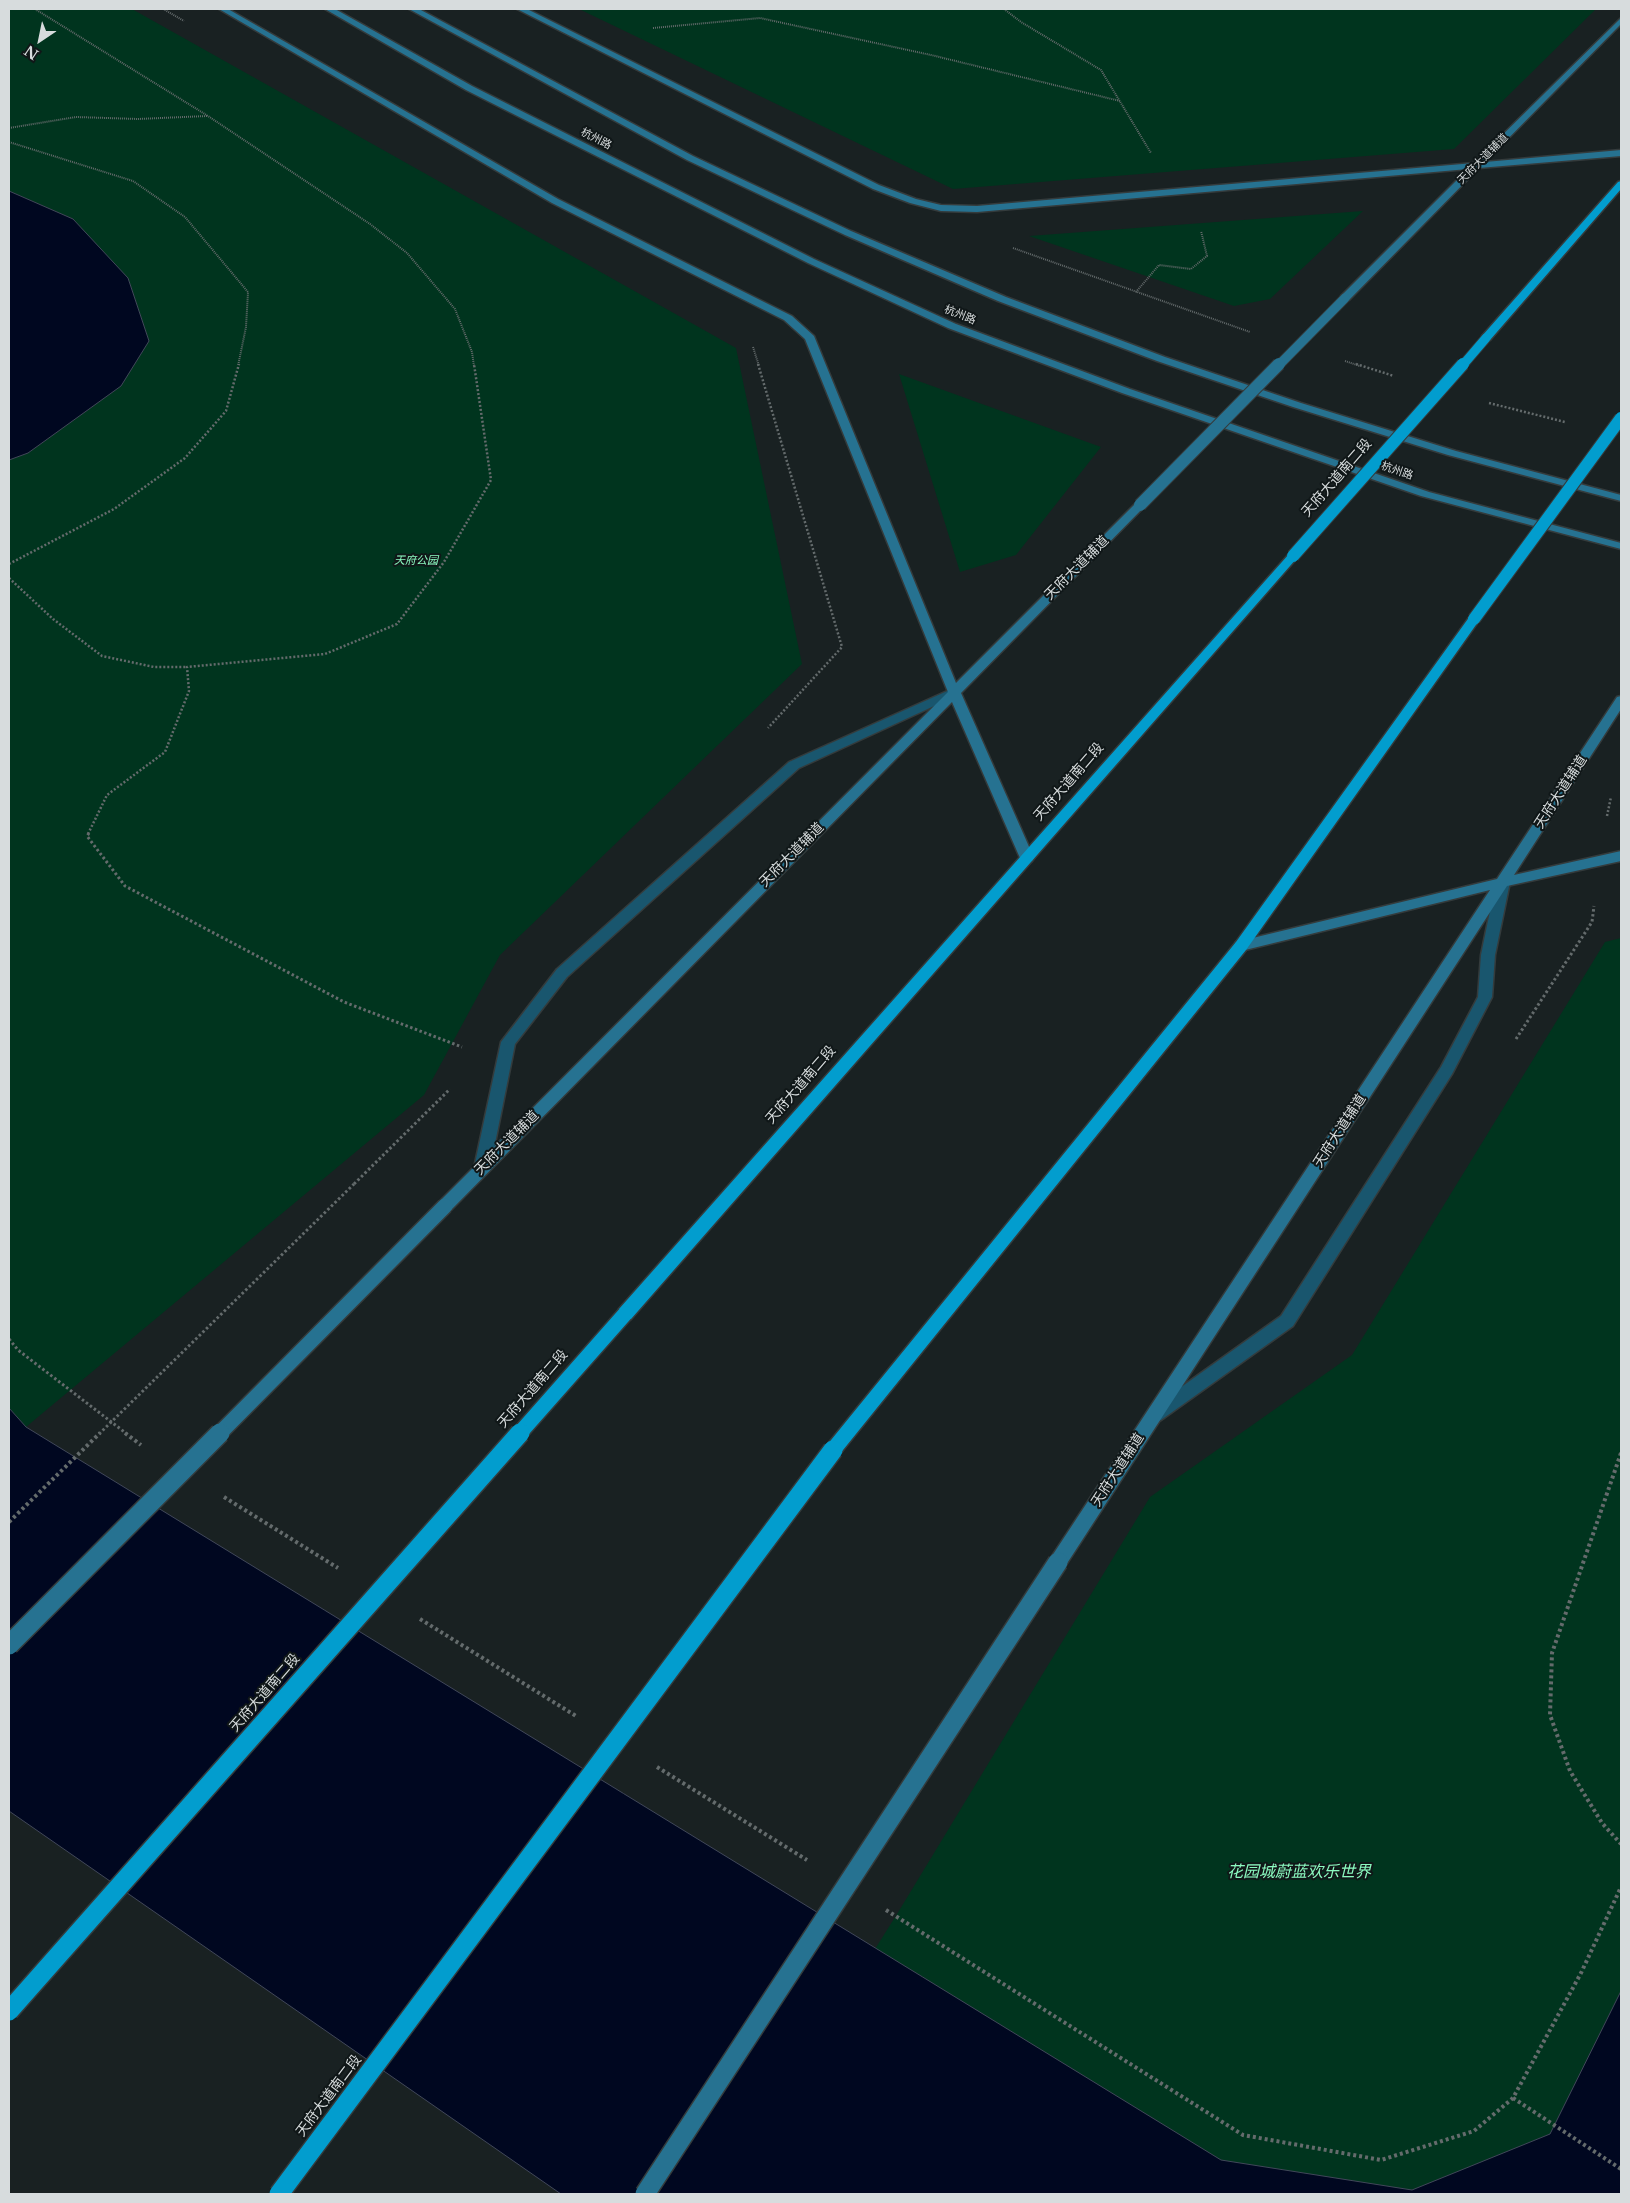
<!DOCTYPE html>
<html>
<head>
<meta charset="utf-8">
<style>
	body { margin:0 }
	#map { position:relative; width:1630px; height:2203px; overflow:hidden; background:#192122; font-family:"Libre Baskerville",serif }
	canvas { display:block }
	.frame { position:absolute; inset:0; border:10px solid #d7dcdd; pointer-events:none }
	.north { position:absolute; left:15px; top:15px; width:50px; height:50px; -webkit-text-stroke:4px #101718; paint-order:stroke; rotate:214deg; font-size:14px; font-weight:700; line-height:20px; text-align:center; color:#d7dcdd }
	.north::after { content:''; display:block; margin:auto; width:18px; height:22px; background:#d7dcdd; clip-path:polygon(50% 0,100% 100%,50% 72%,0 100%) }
</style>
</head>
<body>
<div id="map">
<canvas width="1630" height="2203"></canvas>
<div class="frame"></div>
<div class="north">N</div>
</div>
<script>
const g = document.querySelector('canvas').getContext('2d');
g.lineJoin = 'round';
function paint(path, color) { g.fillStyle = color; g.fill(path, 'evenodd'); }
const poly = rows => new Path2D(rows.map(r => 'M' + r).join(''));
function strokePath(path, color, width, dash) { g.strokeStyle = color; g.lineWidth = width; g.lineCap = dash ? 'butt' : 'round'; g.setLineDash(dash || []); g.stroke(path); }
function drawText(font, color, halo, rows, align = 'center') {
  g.font = font + ' "Libre Baskerville","Noto Sans SC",serif'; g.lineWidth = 4; g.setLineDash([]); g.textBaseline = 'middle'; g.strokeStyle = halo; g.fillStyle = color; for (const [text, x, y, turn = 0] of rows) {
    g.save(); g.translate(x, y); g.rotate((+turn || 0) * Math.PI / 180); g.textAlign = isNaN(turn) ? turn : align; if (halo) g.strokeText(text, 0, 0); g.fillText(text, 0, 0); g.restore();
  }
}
const green = poly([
	[9,9,132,9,736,348,802,664,500,955,424,1095,26,1427,9,1408,9,460,28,453,121,386,73,219,9,191],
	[579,9,1596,9,1454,149,953,189],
	[1363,211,1270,299,1234,306,1029,236],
	[899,374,1101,447,1016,555,960,572],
	[1621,938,1621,2194,721,2194,897,1914,1150,1497,1352,1355,1605,942]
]);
const water = poly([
	[9,191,73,219,128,278,149,341,121,386,28,453,9,460,9,191],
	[9,1408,26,1427,1221,2160,1412,2190,1550,2134,1621,1991,1621,2194,561,2194,9,1811,9,1408]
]);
const pathFar3 = poly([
	[35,9,208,116,370,224,407,253,455,309,472,352,474,366],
	[163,9,184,21],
	[1004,9,1021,22,1101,70,1151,153],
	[653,28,760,18,931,55,1120,101],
	[9,128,76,117,138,119,207,116],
	[9,142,133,181,185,217,248,292,246,327,238,366],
	[1013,248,1250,332],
	[1136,292,1159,265,1191,269,1207,256,1201,231],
	[753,347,759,366],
	[1345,361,1360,366]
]);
const pathFar2 = poly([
	[758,364,842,647,768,728],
	[1356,364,1394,376],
	[1489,403,1565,422],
	[9,564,114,509,185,458,226,411,239,364],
	[9,578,53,619,102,656,154,667,187,667],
	[1607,816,1611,797],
	[88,834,107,795,165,752,189,691,187,667,325,654,397,624,444,562,491,480,474,364]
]);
const pathFar1 = poly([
	[89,833,87,836,125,886,344,1002,462,1047],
	[1516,1039,1592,922,1594,906],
	[354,1184,450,1089],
	[9,1339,18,1350,127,1434]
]);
const path = poly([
	[125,1433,141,1445],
	[1621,1453,1552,1653,1550,1715,1570,1771,1602,1823,1621,1844],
	[224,1497,338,1568],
	[420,1619,576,1716],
	[657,1767,807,1860],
	[886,1910,1243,2135,1381,2160,1474,2131,1513,2098,1581,1973,1621,1887],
	[1513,2098,1621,2169]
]);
const lane = poly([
	[954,688,960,692,958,695,799,768,567,977,515,1044,490,1168,487,1172,482,1174,477,1172,474,1168,501,1042,557,969,789,762,954,688],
	[1503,877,1508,879,1510,882,1495,955,1492,997,1452,1074,1293,1326,1161,1420,1155,1422,1149,1420,1147,1415,1149,1410,1281,1316,1441,1067,1478,997,1481,955,1496,882,1498,879,1503,877]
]);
const secondary = poly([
	[219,9,228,9,558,199,792,316,814,336,956,683,1136,503,1140,502,1146,505,961,693,1034,858,1032,861,1027,863,1022,861,1020,858,952,702,451,1210,445,1212,439,1210,437,1206,439,1202,948,692,805,339,784,320,552,203,219,9],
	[325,9,335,9,472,86,814,259,956,324,1130,389,1429,492,1621,543,1621,549,1421,496,1122,393,948,328,808,263,466,90,325,9],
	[409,9,419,9,693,156,851,231,1006,297,1165,357,1301,403,1456,451,1621,495,1621,501,1448,455,1293,407,1157,361,998,301,845,235,687,160,409,9],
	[517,9,527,9,879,185,916,199,941,205,977,206,1474,163,1621,18,1621,24,1485,162,1621,150,1621,156,1479,168,1349,300,1345,301,1341,300,1341,296,1468,169,977,212,941,211,910,203,873,189,517,9],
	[1621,696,1621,709,1514,875,1621,851,1621,861,1507,886,1064,1568,1058,1570,1052,1568,1049,1562,1052,1556,1490,890,1241,951,1236,950,1234,946,1236,942,1497,879,1617,697,1621,696]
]);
const highway = poly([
	[1621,181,1621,189,1490,340,1482,340,1482,336,1618,182,1621,181],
	[1293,553,1299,556,1297,558,631,1319,625,1321,619,1319,617,1314,619,1309,1289,554,1293,553],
	[1474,615,1478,616,1480,619,1478,622,1246,950,839,1455,833,1458,827,1455,824,1450,827,1445,1236,942,1470,616,1474,615]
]);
const pathBridgeFar1 = poly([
	[99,1434,354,1184]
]);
const pathBridge = poly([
	[9,1522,100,1433]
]);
const secondaryBridgeFar3 = poly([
	[1278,366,1345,298]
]);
const secondaryBridgeFar2 = poly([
	[1140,505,1279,364]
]);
const secondaryBridgeFar1 = poly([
	[219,1434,445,1206]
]);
const secondaryBridge = poly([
	[9,1645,220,1433],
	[645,2194,1058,1562]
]);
const highwayBridgeFar3 = poly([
	[1462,366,1486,338]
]);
const highwayBridgeFar2 = poly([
	[1293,556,1463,364],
	[1474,619,1621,418]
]);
const highwayBridgeFar1 = poly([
	[519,1434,625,1314]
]);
const highwayBridge = poly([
	[9,2011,520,1433],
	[279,2194,833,1450]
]);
const farStreetnames = [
	["杭州路",596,139,27],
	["天府大道辅道",1483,159,-45],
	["杭州路",960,315,22],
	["杭州路",1397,471,19]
];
const farParknames = [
	["天府公园",416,561]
];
const streetNames = [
	["天府大道南二段",1337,478,-49],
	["天府大道辅道",1077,568,-45],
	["天府大道南二段",1069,782,-49],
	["天府大道辅道",1561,792,-57],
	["天府大道辅道",792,855,-45],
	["天府大道南二段",801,1085,-49],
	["天府大道辅道",1340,1131,-57],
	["天府大道辅道",507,1143,-45],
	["天府大道南二段",533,1389,-49],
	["天府大道辅道",1118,1470,-57],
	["天府大道南二段",265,1693,-49],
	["天府大道南二段",329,2096,-53]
];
const nearParknames = [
	["花园城蔚蓝欢乐世界",1299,1872]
];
paint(green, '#00341e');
paint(water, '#000720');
strokePath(water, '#404759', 1);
strokePath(lane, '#343b3c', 3);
strokePath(secondary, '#343b3c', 3);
strokePath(highway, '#343b3c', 3);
strokePath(pathFar3, '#646b6c', 2, [1, 1]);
strokePath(pathFar2, '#646b6c', 2.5, [2, 2]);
strokePath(pathFar1, '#646b6c', 3, [2.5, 2.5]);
strokePath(path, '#646b6c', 4, [3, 3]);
paint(lane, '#19566e');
paint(secondary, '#267291');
paint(highway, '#029dce');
strokePath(secondaryBridgeFar3, '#343b3c', 11, []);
strokePath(secondaryBridgeFar2, '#343b3c', 14, []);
strokePath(secondaryBridgeFar1, '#343b3c', 18, []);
strokePath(secondaryBridge, '#343b3c', 22, []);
strokePath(highwayBridgeFar3, '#343b3c', 11, []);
strokePath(highwayBridgeFar2, '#343b3c', 14, []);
strokePath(highwayBridgeFar1, '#343b3c', 18, []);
strokePath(highwayBridge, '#343b3c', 22, []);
strokePath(pathBridgeFar1, '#646b6c', 3, [2.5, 2.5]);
strokePath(pathBridge, '#646b6c', 4, [3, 3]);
strokePath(secondaryBridgeFar3, '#267291', 9);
strokePath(secondaryBridgeFar2, '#267291', 12);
strokePath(secondaryBridgeFar1, '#267291', 15);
strokePath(secondaryBridge, '#267291', 19);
strokePath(highwayBridgeFar3, '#029dce', 9);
strokePath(highwayBridgeFar2, '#029dce', 12);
strokePath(highwayBridgeFar1, '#029dce', 15);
strokePath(highwayBridge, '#029dce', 19);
drawText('11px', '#d7dcdd', '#101718', farStreetnames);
drawText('italic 11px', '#8bfac0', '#101718', farParknames);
drawText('14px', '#d7dcdd', '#101718', streetNames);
drawText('italic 16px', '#8bfac0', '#101718', nearParknames);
</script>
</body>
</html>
